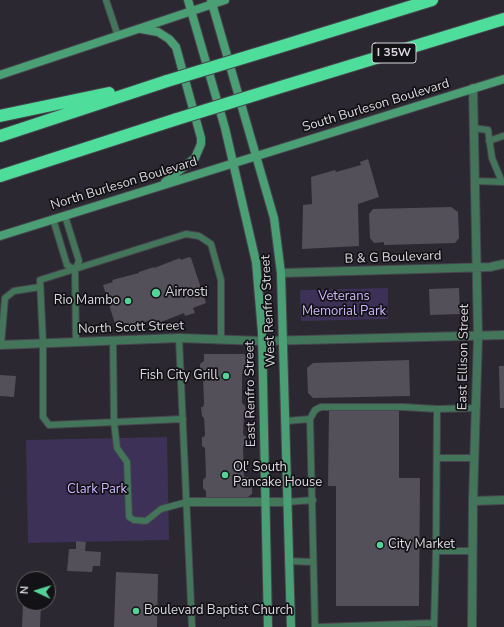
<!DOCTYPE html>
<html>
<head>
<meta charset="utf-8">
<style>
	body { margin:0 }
	#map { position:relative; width:504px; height:627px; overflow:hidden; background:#2b2831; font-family:"Nunito Sans",sans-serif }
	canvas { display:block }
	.north { position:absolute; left:16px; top:571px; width:40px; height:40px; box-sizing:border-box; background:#131216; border:1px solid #636166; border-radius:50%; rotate:274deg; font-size:11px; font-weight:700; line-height:16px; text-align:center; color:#dad8de }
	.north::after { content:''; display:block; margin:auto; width:14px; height:18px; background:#53d396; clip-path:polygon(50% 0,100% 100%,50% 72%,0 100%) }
</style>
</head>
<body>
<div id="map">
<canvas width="504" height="627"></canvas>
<div class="north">N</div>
</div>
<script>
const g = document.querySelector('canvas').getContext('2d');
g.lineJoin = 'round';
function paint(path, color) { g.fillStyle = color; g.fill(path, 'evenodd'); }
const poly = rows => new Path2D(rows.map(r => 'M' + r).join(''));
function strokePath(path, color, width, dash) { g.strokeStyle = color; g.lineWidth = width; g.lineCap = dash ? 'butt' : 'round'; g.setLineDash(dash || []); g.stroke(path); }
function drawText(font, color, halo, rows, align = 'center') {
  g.font = font + ' "Nunito Sans",sans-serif'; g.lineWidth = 3.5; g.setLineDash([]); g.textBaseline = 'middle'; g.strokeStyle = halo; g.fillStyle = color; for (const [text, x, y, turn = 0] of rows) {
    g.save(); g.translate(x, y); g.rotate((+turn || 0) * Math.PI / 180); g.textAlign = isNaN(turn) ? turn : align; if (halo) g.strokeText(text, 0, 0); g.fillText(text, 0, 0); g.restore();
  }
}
const green = poly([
	[388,288,388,319,301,321,300,290],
	[167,437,169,540,28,543,26,440]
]);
const building = poly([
	[368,159,379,197,358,204,359,246,302,249,303,205,312,204,311,177,335,170,336,172,361,165,360,162],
	[451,207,458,212,459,238,455,243,384,245,384,242,374,243,370,238,369,214,373,209],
	[189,257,191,258,206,303,193,308,195,313,185,316,184,313,156,324,154,319,128,328,126,323,116,327,103,285,113,282,112,280,139,273,139,272,154,267,154,268,180,258,181,260],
	[459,288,460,314,430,315,429,289],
	[204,354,244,354,248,356,249,373,242,374,242,403,245,406,246,415,244,415,243,433,244,436,246,436,246,445,244,444,243,447,244,476,245,477,252,477,252,494,248,497,206,498,206,491,203,488,203,480,206,477,205,448,202,446,202,437,204,437,205,434,204,418,202,416,201,407,203,407,204,404,203,375,202,372,200,372,200,364,204,361],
	[409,360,410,396,313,398,308,393,307,368,313,363],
	[499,366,504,366,504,408,500,408],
	[0,375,16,376,14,397,0,396],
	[329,410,399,410,399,478,420,478,419,606,336,606,336,486,328,486],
	[76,541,86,542,85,551,101,552,100,566,93,566,92,572,67,571,69,549,76,549],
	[116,572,158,574,157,627,114,627],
	[23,603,41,604,40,627,22,627]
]);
const service = poly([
	[106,0,118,36],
	[473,128,488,130,492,158,502,182],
	[489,141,503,136],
	[474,181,504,182],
	[65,216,79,261,75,270,76,342],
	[53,219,67,265,75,270],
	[179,338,192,627],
	[113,341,114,422,117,448,127,462,129,517,134,520,146,521,161,509,187,502],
	[1,345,5,298,14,291,40,287],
	[183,419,49,425,43,417,43,344,40,280,186,234,199,236,211,244,221,280,221,339],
	[310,419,315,410,321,407,403,407,437,409],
	[286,421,310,419,315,627],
	[437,458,475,458],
	[287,502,313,500],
	[436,551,472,551],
	[288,561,313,562],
	[320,627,434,623],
	[434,627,436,551,437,409,475,408]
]);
const minor = poly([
	[281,273,490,267,504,264],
	[0,345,179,338,262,341,504,335],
	[473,501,504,500],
	[187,502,287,502],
	[472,627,473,501,478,336,473,88]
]);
const secondary = poly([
	[188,0,225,128,256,262,262,332,268,627],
	[211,0,274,218,281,273,291,627],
	[141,29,158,32,169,39,176,47,201,138,201,144,195,158,165,182],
	[0,75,225,0],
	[0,236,504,79]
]);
const motorway = poly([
	[276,48,432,0],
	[284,86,504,19],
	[0,116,109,93],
	[0,136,167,81],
	[0,176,177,119]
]);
const motorwayBridge = poly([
	[167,81,276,48],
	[177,119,284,86]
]);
const markers = [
	[156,293,5,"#53d396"],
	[128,301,4,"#53d396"],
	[226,376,4,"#53d396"],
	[225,475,4,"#53d396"],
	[380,545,4,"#53d396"],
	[136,611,4,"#53d396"]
];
const shields = [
	[394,53,44]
];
const shieldNames = [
	["I 35W",394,53]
];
const streetNames = [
	["South Burleson Boulevard",376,106,-17],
	["North Burleson Boulevard",124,184,-17],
	["B & G Boulevard",393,258,-2],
	["West Renfro Street",269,311,-93],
	["North Scott Street",131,328,-2],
	["East Ellison Street",464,357,-89],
	["East Renfro Street",251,394,-91]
];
const poiNames = [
	["Airrosti",165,293],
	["Rio Mambo",120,301,"right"],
	["Fish City Grill",218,376,"right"],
	["Ol' South",233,468],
	["Pancake House",233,483],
	["City Market",388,545],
	["Boulevard Baptist Church",144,611]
];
const parkNames = [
	["Veterans",344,297],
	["Memorial Park",344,312],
	["Clark Park",97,490]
];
paint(green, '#3e3157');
paint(building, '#53505a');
strokePath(service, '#47444d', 8);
strokePath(minor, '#47444d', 10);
strokePath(secondary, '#47444d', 10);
strokePath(motorway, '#47444d', 14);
strokePath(service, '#43755a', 6);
strokePath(minor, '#43755a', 8);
strokePath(secondary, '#4b9f75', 8);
strokePath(motorway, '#4fdd9c', 12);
strokePath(motorwayBridge, '#47444d', 14, []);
strokePath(motorwayBridge, '#4fdd9c', 12);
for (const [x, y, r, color] of markers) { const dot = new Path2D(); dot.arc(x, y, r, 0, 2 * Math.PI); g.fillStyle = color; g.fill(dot); strokePath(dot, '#131216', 1.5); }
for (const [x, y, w] of shields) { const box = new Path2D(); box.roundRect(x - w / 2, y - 10, w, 20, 3); g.fillStyle = '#131216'; g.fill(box); strokePath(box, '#dad8de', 1); }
drawText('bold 12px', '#dad8de', null, shieldNames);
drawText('13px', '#dad8de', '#131216', streetNames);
drawText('13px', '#dad8de', '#131216', poiNames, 'left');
drawText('13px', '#cbb5fa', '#131216', parkNames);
</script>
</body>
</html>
